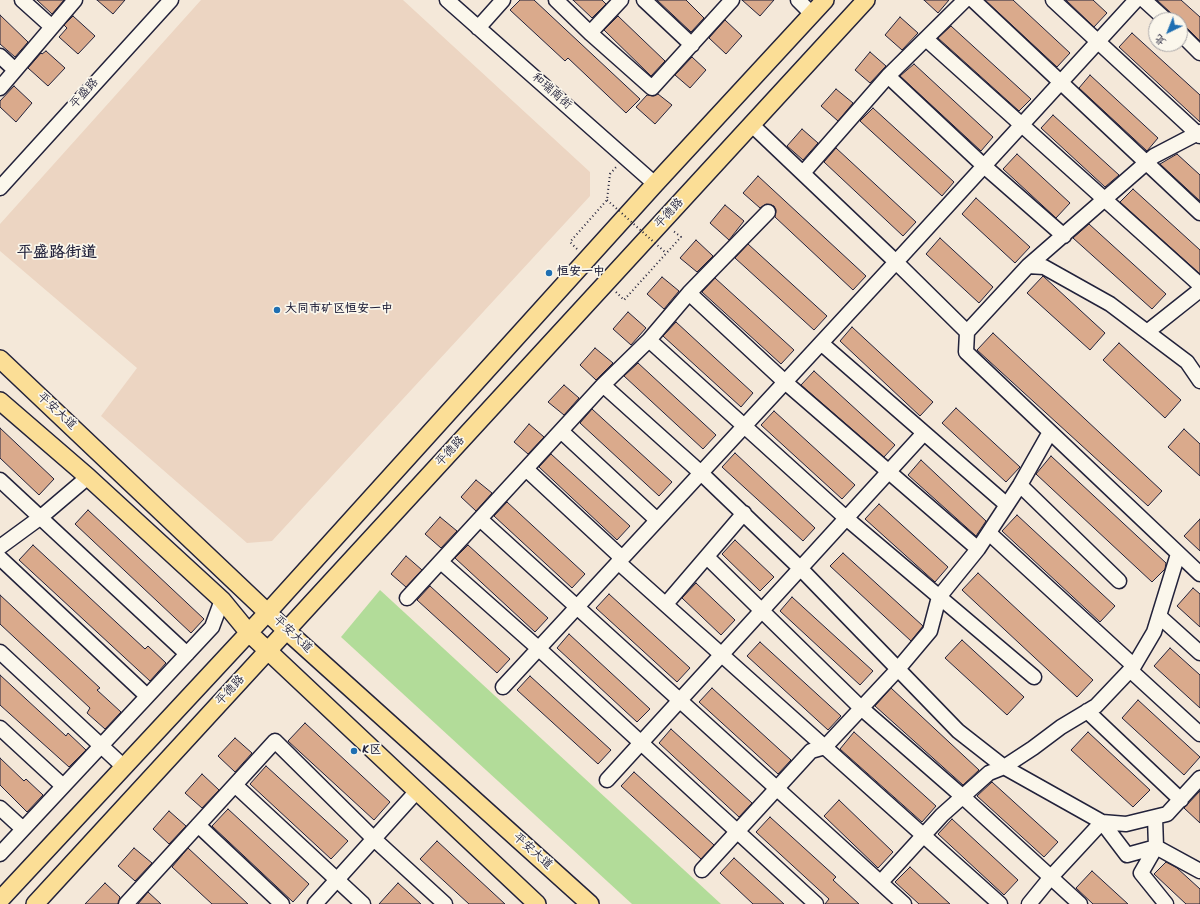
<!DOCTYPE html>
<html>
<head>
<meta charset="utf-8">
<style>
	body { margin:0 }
	#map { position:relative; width:1200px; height:904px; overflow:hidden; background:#f4e8d9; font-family:Kalam,"LXGW WenKai TC",sans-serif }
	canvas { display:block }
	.north { position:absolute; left:1148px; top:12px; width:40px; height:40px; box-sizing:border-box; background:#fbf7ec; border:1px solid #a4a2a5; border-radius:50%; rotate:223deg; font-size:11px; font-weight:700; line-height:16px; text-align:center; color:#22223b }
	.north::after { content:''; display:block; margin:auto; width:14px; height:18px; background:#1f6fb2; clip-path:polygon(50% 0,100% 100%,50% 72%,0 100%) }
</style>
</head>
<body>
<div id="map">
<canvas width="1200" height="904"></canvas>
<div class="north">北</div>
</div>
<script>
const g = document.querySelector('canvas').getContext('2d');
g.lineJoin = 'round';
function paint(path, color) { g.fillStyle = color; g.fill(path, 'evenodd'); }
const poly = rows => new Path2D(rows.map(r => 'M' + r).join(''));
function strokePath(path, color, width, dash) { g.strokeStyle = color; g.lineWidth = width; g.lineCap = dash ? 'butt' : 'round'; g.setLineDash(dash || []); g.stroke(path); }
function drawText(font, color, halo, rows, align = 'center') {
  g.font = font + ' Kalam,"LXGW WenKai TC",sans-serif'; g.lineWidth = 3.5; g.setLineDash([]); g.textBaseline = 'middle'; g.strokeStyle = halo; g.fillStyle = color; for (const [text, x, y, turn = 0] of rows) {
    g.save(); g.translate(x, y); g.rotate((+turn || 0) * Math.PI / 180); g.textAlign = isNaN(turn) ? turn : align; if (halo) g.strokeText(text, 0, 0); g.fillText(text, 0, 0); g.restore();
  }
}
const built = poly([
	[201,0,403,0,590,172,590,196,272,541,247,543,101,416,137,368,0,251,0,224]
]);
const green = poly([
	[380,590,721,904,632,904,341,637]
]);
const building = poly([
	[37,0,64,0,52,14,37,0],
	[97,0,125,0,113,14,97,0],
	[520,0,534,0,640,99,626,113,568,58,565,61,510,10,520,0],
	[573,0,602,0,606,4,592,18,573,0],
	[657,0,686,0,704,18,691,32,657,0],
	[742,0,774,0,760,16,742,0],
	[924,0,949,0,938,13,924,0],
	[985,0,1013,0,1070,53,1057,67,985,0],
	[1066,0,1093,0,1107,13,1094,27,1066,0],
	[1157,0,1181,0,1200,17,1200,41,1186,27,1180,25,1180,20,1174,19,1172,14,1157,0],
	[0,15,28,42,15,57,0,44,0,15],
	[73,16,95,36,78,54,59,37,67,28,64,25,73,16],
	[618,16,665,61,651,76,604,30,618,16],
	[900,17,918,33,902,50,885,35,900,17],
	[725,20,742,36,726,54,709,38,725,20],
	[951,26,1031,99,1019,111,938,38,951,26],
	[1132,33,1200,95,1200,122,1119,47,1132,33],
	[46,51,65,68,48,86,28,68,41,53,42,54,46,51],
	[870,52,886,66,870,83,855,70,870,52],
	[692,57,706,70,690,88,675,75,692,57],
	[914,64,993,137,981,151,900,76,914,64],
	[1090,75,1158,138,1147,151,1079,88,1090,75],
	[14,86,32,103,16,122,0,107,0,101,14,86],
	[836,89,853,103,838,121,821,106,836,89],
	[658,94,672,105,655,124,636,107,647,95,654,96,658,94],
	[873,108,954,182,942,196,860,121,873,108],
	[1053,115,1119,175,1105,187,1041,128,1053,115],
	[802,129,818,143,803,160,787,146,802,129],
	[836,148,916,222,903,236,824,162,836,148],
	[1017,154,1070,203,1056,218,1003,169,1017,154],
	[1177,154,1200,175,1200,201,1160,164,1177,154],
	[758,176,866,276,853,290,775,217,776,210,774,206,766,204,760,208,743,193,758,176],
	[1133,189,1200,250,1200,274,1120,202,1133,189],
	[976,198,1030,247,1015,263,962,214,976,198],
	[725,205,744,221,729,240,710,223,725,205],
	[1089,224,1166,294,1152,309,1073,238,1089,224],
	[940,238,993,287,979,303,926,254,940,238],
	[696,240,713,256,697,272,680,258,696,240],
	[748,244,827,316,814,330,735,258,748,244],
	[1043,276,1105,333,1090,350,1027,293,1043,276],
	[662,277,679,291,664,309,647,294,662,277],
	[715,278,794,350,781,364,702,292,715,278],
	[628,312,646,328,631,345,613,329,628,312],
	[676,322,753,393,741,407,663,336,676,322],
	[852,327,933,402,920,416,840,341,852,327],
	[993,333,1162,491,1148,506,977,350,993,333],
	[1119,343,1181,400,1165,418,1103,360,1119,343],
	[595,348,613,363,596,380,580,365,595,348],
	[638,363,716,435,703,449,624,376,638,363],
	[814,371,895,445,884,457,801,385,814,371],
	[564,385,579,398,564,415,548,402,564,385],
	[956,408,1020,467,1006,482,942,423,956,408],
	[592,409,672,482,659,496,580,423,592,409],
	[774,411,855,485,842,499,761,425,774,411],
	[529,424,544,437,528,454,514,442,529,424],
	[0,428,54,479,39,495,0,458,0,428],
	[1184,429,1200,444,1200,476,1168,447,1184,429],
	[735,453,815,528,803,541,722,467,735,453],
	[551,454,630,526,617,540,539,467,551,454],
	[1051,456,1166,563,1165,569,1152,582,1036,474,1051,456],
	[921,460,986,521,976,536,908,475,921,460],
	[476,480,492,493,476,511,461,497,476,480],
	[507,502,585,574,572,588,494,516,507,502],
	[879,504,948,567,935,582,865,519,879,504],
	[88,510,204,619,191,633,75,524,88,510],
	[1017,515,1115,606,1100,622,1002,531,1017,515],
	[440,517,457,531,441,548,425,534,440,517],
	[1200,519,1200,551,1184,536,1200,519],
	[735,540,774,577,760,591,722,554,735,540],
	[33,545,145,649,148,646,166,663,150,681,19,560,33,545],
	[468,545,548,618,535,632,455,558,468,545],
	[843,553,923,626,911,641,830,566,843,553],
	[406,556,422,570,406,587,391,574,406,556],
	[978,573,1093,680,1077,697,962,590,978,573],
	[696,583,735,620,721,635,682,598,696,583],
	[430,586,510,659,497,673,417,600,430,586],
	[1193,588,1200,594,1200,627,1177,606,1193,588],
	[609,594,690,668,677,682,596,608,609,594],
	[0,595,100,688,97,690,121,712,105,729,87,713,90,708,0,624,0,595],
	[792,597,873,671,860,685,780,611,792,597],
	[569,634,650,709,637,722,557,648,569,634],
	[962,640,1024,697,1007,715,945,658,962,640],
	[760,642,841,716,828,730,747,656,760,642],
	[1170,648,1200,675,1200,708,1154,666,1170,648],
	[0,675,66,736,68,733,86,750,69,767,0,705,0,675],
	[530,676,611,750,598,764,517,690,530,676],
	[712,688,791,760,778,774,699,702,712,688],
	[891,688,979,770,963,785,875,706,891,688],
	[1138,700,1200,757,1184,775,1122,718,1138,700],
	[305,723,390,802,374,820,288,741,305,723],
	[671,729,752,803,739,817,659,743,671,729],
	[854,732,936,806,922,822,840,749,854,732],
	[1088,732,1150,790,1133,807,1071,750,1088,732],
	[235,738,252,753,235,772,218,756,235,738],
	[0,758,24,781,26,779,43,795,27,812,0,785,0,758],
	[266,766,348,841,331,859,250,784,266,766],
	[634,772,714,845,701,859,621,786,634,772],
	[202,774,219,790,202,808,185,793,202,774],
	[992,782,1058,842,1044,857,977,796,992,782],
	[1200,791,1200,823,1184,808,1200,791],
	[839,800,893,852,878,868,824,816,839,800],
	[228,809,309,884,293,902,212,826,228,809],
	[169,811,186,826,169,844,153,829,169,811],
	[770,817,836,877,833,880,859,904,825,904,829,899,756,832,770,817],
	[952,819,1018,880,1004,895,938,834,952,819],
	[437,841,505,904,469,904,420,859,437,841],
	[134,848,152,863,135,881,118,866,134,848],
	[188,848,248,904,212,904,172,867,188,848],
	[734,858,784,904,753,904,720,873,734,858],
	[1166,862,1177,868,1200,889,1200,904,1186,904,1154,874,1166,862],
	[910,867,950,904,919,904,895,882,910,867],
	[1092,871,1128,904,1093,904,1076,888,1092,871],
	[105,883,120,897,118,904,85,904,105,883],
	[398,883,421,904,379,904,398,883],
	[148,892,161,904,138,904,148,892]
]);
const path = poly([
	[577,249,570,242,607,200,610,174,617,166],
	[616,292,624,300,681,237,672,230]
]);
const minor = poly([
	[22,0,52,27],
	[447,0,655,184],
	[556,0,590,33,652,88,732,0],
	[644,0,692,45],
	[798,0,812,14],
	[973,0,1200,213],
	[1053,0,1200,136],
	[1136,0,896,262,967,332,966,352,1200,574],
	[1144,0,1166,20],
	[478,28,503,0],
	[590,33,621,0],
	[1180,33,1200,53],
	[926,39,1200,285],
	[0,56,15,70],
	[888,76,984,166,1064,236],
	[0,88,75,0],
	[803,173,888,76,965,0],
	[0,188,171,0],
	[1028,266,1154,156,1200,132],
	[689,293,785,382,978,549],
	[967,332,1028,266,1044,267,1110,304,1187,362,1200,381],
	[1147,332,1200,290],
	[649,340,846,518,1034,677],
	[821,343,1007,505],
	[603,385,701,473,800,568,958,731,1004,767,1102,822,1126,824,1167,814,1200,778],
	[561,431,657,520],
	[526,469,622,558],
	[0,480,187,654],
	[1020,485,1119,581],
	[480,519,904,904],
	[989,533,1134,666],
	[0,547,41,517,88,477],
	[707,557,860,707,962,796,1080,904],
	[0,558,147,696],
	[441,562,538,648,816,904],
	[618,562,1000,904],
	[407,598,603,385,649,340,689,293,768,212],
	[666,604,744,513],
	[1159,616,1200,653],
	[0,652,124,767],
	[1130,670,1200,734],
	[503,687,896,262,752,125],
	[1087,711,1181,800],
	[0,728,63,786],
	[607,780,924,433],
	[235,785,363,904],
	[0,808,23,829],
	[1155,817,1156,847,1141,873,1166,904],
	[198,825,282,904],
	[0,854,212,627,222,600],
	[702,870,811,751,825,747,898,669,930,631,939,597,978,549,1020,485,1050,432],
	[881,882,942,815,989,773,1004,767,1033,748,1061,727,1096,706,1134,666,1154,632,1178,554],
	[126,904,275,741,374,839,445,904],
	[315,904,417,791],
	[1029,904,1051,877,1102,822,1127,855,1156,847,1200,871]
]);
const major = poly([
	[0,359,287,631,590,904],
	[0,401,88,477,222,600,249,633,537,904],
	[0,900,268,612,655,184,825,0],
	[35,904,866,0]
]);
const pathBridge = poly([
	[607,200,666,253]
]);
const markers = [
	[549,273,4,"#1f6fb2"],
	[277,310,4,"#1f6fb2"],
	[354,751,4,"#1f6fb2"]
];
const streetNames = [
	["和瑞南街",551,92,41],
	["平盛路",85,94,-48],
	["平德路",670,214,-47],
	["平安大道",56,412,43],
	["平德路",451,452,-47],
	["平安大道",292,635,43],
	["平德路",231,691,-47],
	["平安大道",532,852,42]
];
const poiNames = [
	["恒安一中",557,273],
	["大同市矿区恒安一中",285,310],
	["K区",362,751]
];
const districtNames = [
	["平盛路街道",57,254]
];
paint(built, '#ecd5c2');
paint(green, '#b2dc99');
paint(building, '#daaa8c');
strokePath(building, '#22223b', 1);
strokePath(minor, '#22223b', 17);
strokePath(major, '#22223b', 20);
strokePath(path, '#22223b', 2, [1, 3]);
strokePath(minor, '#fbf7ec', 14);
strokePath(major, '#fbde96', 17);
strokePath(pathBridge, '#22223b', 2, [1, 3]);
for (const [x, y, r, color] of markers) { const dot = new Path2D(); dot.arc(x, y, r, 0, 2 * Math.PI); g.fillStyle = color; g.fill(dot); strokePath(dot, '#fbf7ec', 1.5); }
drawText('12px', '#22223b', '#fbf7ec', streetNames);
drawText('bold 12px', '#22223b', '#fbf7ec', poiNames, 'left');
drawText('bold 16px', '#22223b', '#fbf7ec', districtNames);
</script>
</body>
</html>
